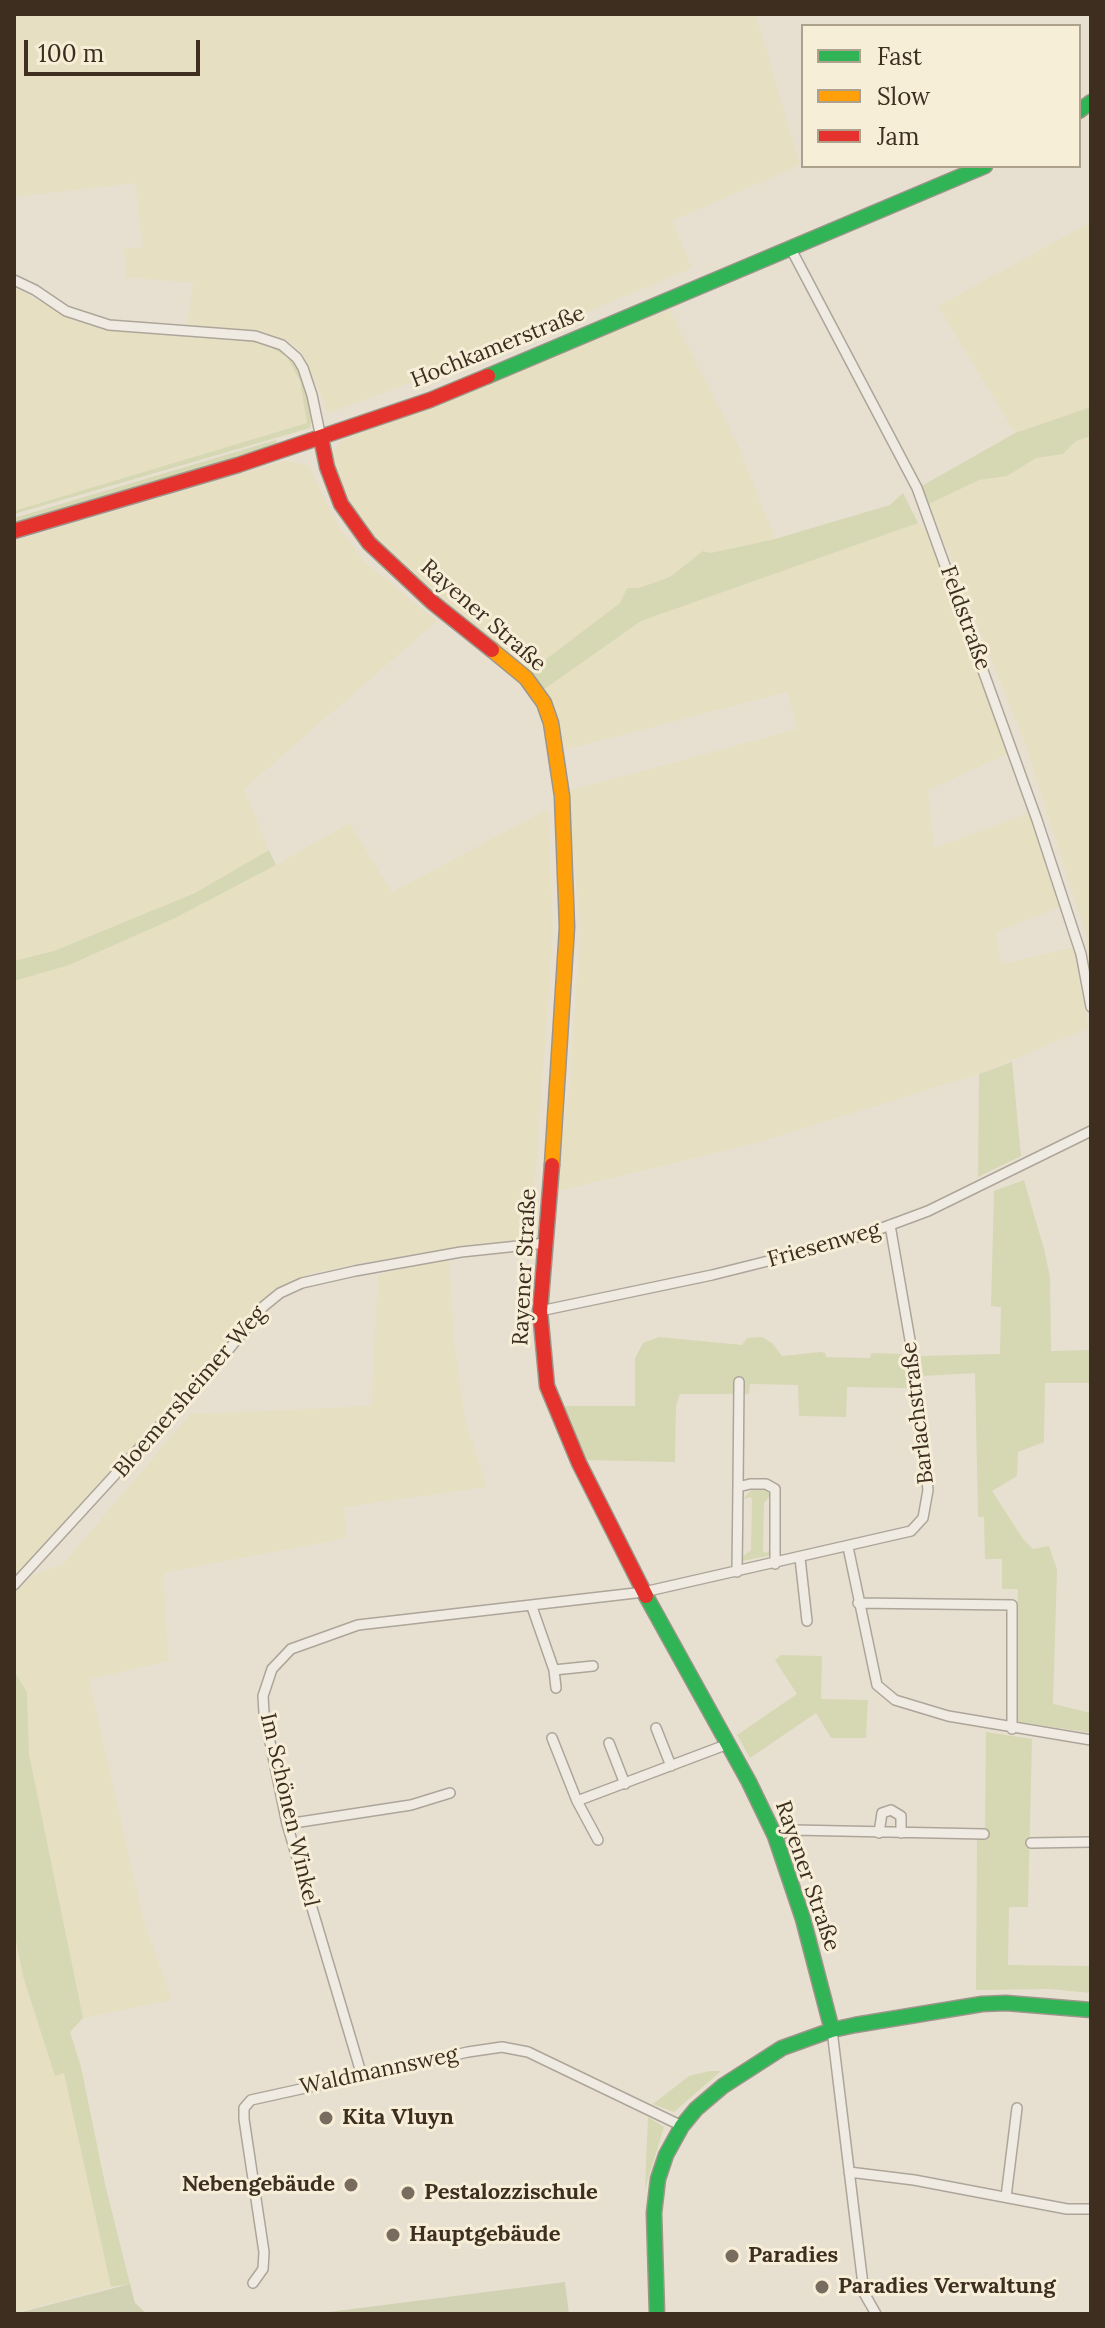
<!DOCTYPE html>
<html>
<head>
<meta charset="utf-8">
<style>
	body { margin:0 }
	#map { position:relative; width:1105px; height:2328px; overflow:hidden; background:#e7e0d1; font-family:Lora,serif }
	canvas { display:block }
	.frame { position:absolute; inset:0; border:16px solid #3d2e20; pointer-events:none }
	.legend { position:absolute; left:801px; top:24px; width:280px; height:144px; box-sizing:border-box; background:#f7eed8; border:2px solid #ada18e; margin:0; padding:10px 14px; list-style:none; font-size:24px; color:#3d2e20 }
	.legend li { display:flex; align-items:center; gap:16px; height:40px }
	.legend b { width:40px; border:2px solid #ada18e }
	.scale { position:absolute; left:24px; top:40px; width:176px; height:36px; box-sizing:border-box; border:4px solid #3d2e20; border-top:0; padding-left:10px; font-size:24px; line-height:28px; white-space:nowrap; color:#3d2e20; -webkit-text-stroke:6px #f7eed8; paint-order:stroke }
</style>
</head>
<body>
<div id="map">
<canvas width="1105" height="2328"></canvas>
<div class="frame"></div>
<ul class="legend">
<li><b style="height:10px;background:#30b455"></b>Fast</li>
<li><b style="height:10px;background:#ff9f0a"></b>Slow</li>
<li><b style="height:10px;background:#e5322d"></b>Jam</li>
</ul>
<div class="scale">100 m</div>
</div>
<script>
const g = document.querySelector('canvas').getContext('2d');
g.lineJoin = 'round';
function paint(path, color) { g.fillStyle = color; g.fill(path, 'evenodd'); }
const poly = rows => new Path2D(rows.map(r => 'M' + r).join(''));
function strokePath(path, color, width, dash) { g.strokeStyle = color; g.lineWidth = width; g.lineCap = dash ? 'butt' : 'round'; g.setLineDash(dash || []); g.stroke(path); }
function drawText(font, color, halo, rows, align = 'center') {
  g.font = font + ' Lora,serif'; g.lineWidth = 6; g.setLineDash([]); g.textBaseline = 'middle'; g.strokeStyle = halo; g.fillStyle = color; for (const [text, x, y, turn = 0] of rows) {
    g.save(); g.translate(x, y); g.rotate((+turn || 0) * Math.PI / 180); g.textAlign = isNaN(turn) ? turn : align; if (halo) g.strokeText(text, 0, 0); g.fillText(text, 0, 0); g.restore();
  }
}
const farmland = poly([
	[14,14,756,14,800,165,672,221,692,268,470,361,328,413,305,357,291,342,261,332,187,326,193,283,126,277,124,249,143,247,135,183,14,197],
	[1091,222,1091,407,1015,433,938,306],
	[14,287,77,322,173,336,255,342,274,347,287,357,296,371,305,402,307,423,14,511],
	[669,309,739,448,775,539,711,553,703,551,670,577,639,588,627,588,620,603,528,673,437,598,378,544,347,503,333,465,334,449,344,439,453,399],
	[1091,436,1091,980,1086,935,1024,741,929,504,979,480,1007,476,1036,458,1063,454,1076,441],
	[283,461,305,464,310,468,338,526,365,562,437,621,244,789,269,850,195,893,54,951,14,961,14,541],
	[918,523,926,530,939,557,1010,753,928,790,934,848,1029,813,1060,907,997,932,1001,964,1074,947,1088,1028,979,1074,759,1142,555,1192,570,1081,580,930,568,791,797,729,787,692,564,750,559,722,543,690,641,621],
	[548,809,553,931,531,1238,460,1246,350,1265,309,1274,270,1294,141,1437,14,1583,14,981,69,965,175,918,276,865,349,823,392,892],
	[449,1258,454,1340,465,1420,487,1487,344,1507,346,1538,163,1573,169,1661,89,1679,144,1922,172,2000,83,2018,29,1754,27,1692,14,1671,14,1592,32,1576,63,1564,190,1414,371,1406,378,1275],
	[14,1931,23,1976,55,2075,64,2072,111,2287,14,2313]
]);
const green = poly([
	[216,338,253,339,279,347,292,359,300,373,307,393,312,418,310,428,14,514,14,511,307,423,300,381,287,357,265,344],
	[1091,407,1091,436,1076,441,1063,454,1036,458,1007,476,979,480,929,504,920,487,1015,433],
	[276,440,278,447,14,525,14,518],
	[903,493,918,523,641,621,543,690,528,673,620,603,627,588,639,588,670,577,703,551,711,553,775,539,890,505],
	[269,850,276,865,175,918,69,965,14,981,14,961,54,951,195,893],
	[1012,1062,1021,1156,978,1177,979,1074],
	[1024,1180,1044,1249,1050,1277,1051,1351,1091,1350,1091,1383,1045,1383,1044,1442,1018,1452,1017,1476,992,1491,1023,1539,1033,1549,1049,1546,1057,1570,1053,1704,1091,1713,1091,1733,1015,1721,1018,1589,1002,1589,1002,1559,985,1559,984,1517,978,1517,975,1373,923,1376,919,1356,1000,1354,1001,1307,991,1306,994,1191],
	[659,1337,742,1345,747,1338,762,1337,772,1343,782,1356,820,1352,825,1353,826,1357,870,1358,871,1353,902,1354,908,1388,847,1387,846,1417,799,1416,798,1385,750,1384,749,1394,680,1394,676,1406,675,1462,586,1460,564,1406,635,1406,635,1358,643,1343],
	[753,1488,763,1488,771,1495,764,1503,763,1552,766,1553,770,1550,772,1555,742,1561,742,1557,751,1550,752,1499,750,1497,743,1499],
	[781,1655,822,1656,821,1699,868,1700,866,1738,831,1738,816,1713,750,1758,737,1735,797,1694,775,1660],
	[14,1671,27,1692,29,1754,83,2018,70,2032,81,2067,105,2184,130,2284,111,2287,64,2073,55,2076,23,1976,14,1931],
	[986,1732,1032,1739,1028,1907,1009,1907,1008,1965,1091,1966,1091,1993,1050,1989,976,1990,977,1837,985,1837],
	[710,2071,721,2071,674,2112,653,2104,689,2076],
	[648,2117,664,2127,645,2189]
]);
const cemetery = poly([
	[565,2282,569,2314,313,2314],
	[130,2284,135,2303,147,2314,14,2314]
]);
const street = poly([
	[791,249,917,488,1037,820,1081,954,1091,1007],
	[14,280,35,290,66,311,109,325,255,336,282,345,297,358,303,368,312,395,321,438],
	[540,1311,712,1275,820,1248,866,1234,928,1211,1091,1131],
	[738,1487,739,1382],
	[848,1547,877,1685,895,1700,948,1716,1091,1740],
	[800,1558,807,1621],
	[737,1572,738,1487,750,1484,766,1484,775,1489,775,1564],
	[14,1585,221,1359,264,1306,280,1293,302,1283,355,1271,461,1252,546,1243],
	[858,1603,1012,1605,1012,1729],
	[532,1607,554,1670,556,1688],
	[554,1670,593,1666],
	[656,1728,671,1766],
	[552,1738,577,1801,728,1744],
	[609,1743,625,1784],
	[577,1801,598,1840],
	[287,1824,411,1805,450,1793],
	[879,1833,882,1813,891,1810,901,1816,901,1833],
	[775,1836,794,1830,984,1834],
	[1031,1843,1091,1842],
	[832,2030,864,2293,876,2314],
	[362,2076,287,1824,264,1713,263,1696,272,1669,291,1649,358,1625,644,1592,911,1531,923,1518,928,1490,914,1363,890,1225],
	[849,2172,914,2180,1067,2209,1091,2209],
	[1006,2197,1017,2108],
	[253,2283,263,2269,264,2252,244,2119,244,2108,251,2100,468,2052,502,2047,528,2052,682,2126]
]);
const fast = poly([
	[1079,111,1091,102],
	[488,376,985,166],
	[646,1596,749,1782,775,1836,803,1919,832,2030],
	[657,2314,654,2213,658,2179,666,2155,682,2126,696,2109,723,2086,782,2048,832,2030,855,2025,982,2004,1006,2003,1091,2010]
]);
const slow = poly([
	[492,650,526,678,544,703,551,723,562,796,567,927,552,1165]
]);
const jam = poly([
	[321,438,327,467,341,504,369,543,432,602,492,650],
	[14,531,238,465,430,400,488,376],
	[552,1165,540,1311,547,1386,579,1463,646,1596]
]);
const markers = [
	[326,2118,8,"#786c5e"],
	[351,2185,8,"#786c5e"],
	[408,2193,8,"#786c5e"],
	[393,2235,8,"#786c5e"],
	[732,2256,8,"#786c5e"],
	[822,2287,8,"#786c5e"]
];
const streetNames = [
	["Hochkamerstraße",498,347,-22],
	["Rayener Straße",483,616,41],
	["Feldstraße",965,618,70],
	["Friesenweg",824,1245,-16],
	["Rayener Straße",525,1267,-87],
	["Bloemersheimer Weg",190,1392,-49],
	["Barlachstraße",918,1413,-97],
	["Im Schönen Winkel",289,1810,77],
	["Rayener Straße",807,1876,71],
	["Waldmannsweg",379,2071,-12]
];
const poiNames = [
	["Kita Vluyn",342,2118],
	["Nebengebäude",335,2185,"right"],
	["Pestalozzischule",424,2193],
	["Hauptgebäude",409,2235],
	["Paradies",748,2256],
	["Paradies Verwaltung",838,2287]
];
paint(farmland, '#e6dfc2');
paint(green, '#d6d7b3');
paint(cemetery, '#d1d1b3');
strokePath(street, '#ada599', 12);
strokePath(fast, '#9c958a', 17);
strokePath(slow, '#9c958a', 17);
strokePath(jam, '#9c958a', 17);
strokePath(street, '#efebe3', 9);
strokePath(fast, '#30b455', 14);
strokePath(slow, '#ff9f0a', 14);
strokePath(jam, '#e5322d', 14);
for (const [x, y, r, color] of markers) { const dot = new Path2D(); dot.arc(x, y, r, 0, 2 * Math.PI); g.fillStyle = color; g.fill(dot); strokePath(dot, '#f7eed8', 3); }
drawText('22px', '#3d2e20', '#f7eed8', streetNames);
drawText('bold 22px', '#3d2e20', '#f7eed8', poiNames, 'left');
</script>
</body>
</html>
